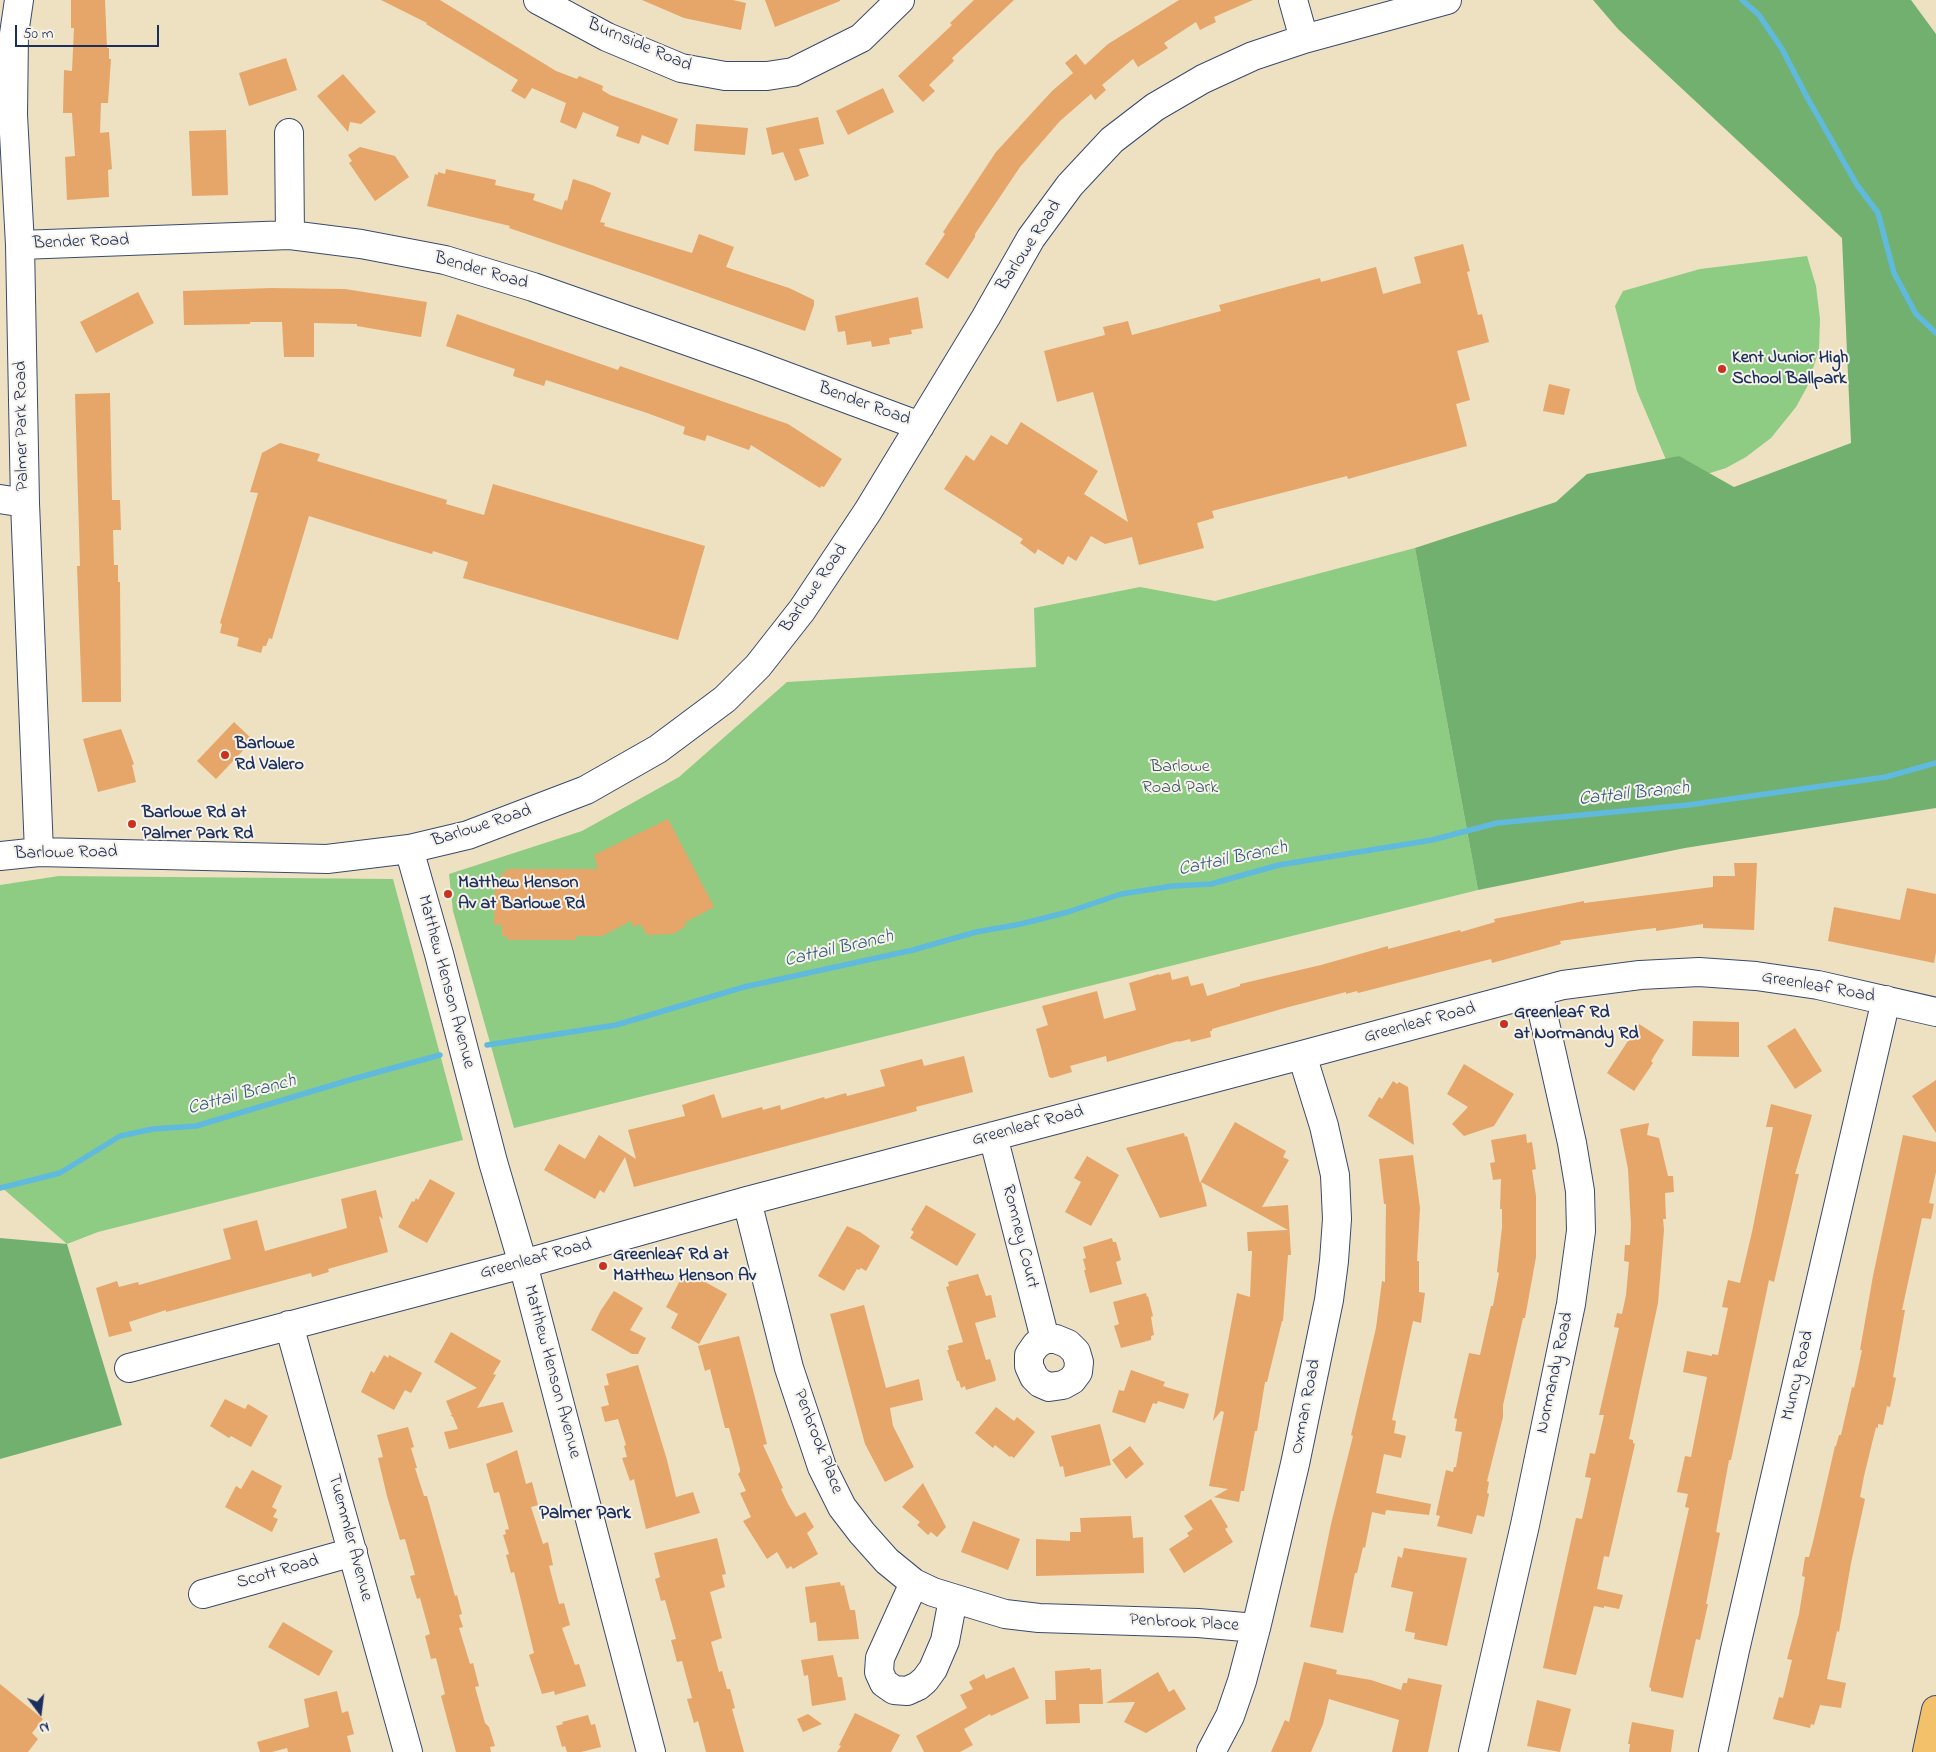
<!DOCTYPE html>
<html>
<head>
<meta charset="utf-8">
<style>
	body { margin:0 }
	#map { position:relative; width:1936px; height:1752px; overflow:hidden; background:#ede1c1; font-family:"Indie Flower",sans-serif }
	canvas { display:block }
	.north { position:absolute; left:15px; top:1687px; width:50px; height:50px; -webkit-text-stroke:4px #f7f3e8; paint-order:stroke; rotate:165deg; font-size:14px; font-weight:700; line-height:20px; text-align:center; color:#1b2f5e }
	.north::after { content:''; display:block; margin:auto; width:18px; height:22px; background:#1b2f5e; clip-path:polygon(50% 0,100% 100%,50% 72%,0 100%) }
	.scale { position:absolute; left:15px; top:25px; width:144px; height:22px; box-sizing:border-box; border:2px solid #1b2f5e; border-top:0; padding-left:6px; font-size:15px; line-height:18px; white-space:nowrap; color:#1b2f5e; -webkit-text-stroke:4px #f7f3e8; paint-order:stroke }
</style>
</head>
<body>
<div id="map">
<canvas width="1936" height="1752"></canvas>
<div class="north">N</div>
<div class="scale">50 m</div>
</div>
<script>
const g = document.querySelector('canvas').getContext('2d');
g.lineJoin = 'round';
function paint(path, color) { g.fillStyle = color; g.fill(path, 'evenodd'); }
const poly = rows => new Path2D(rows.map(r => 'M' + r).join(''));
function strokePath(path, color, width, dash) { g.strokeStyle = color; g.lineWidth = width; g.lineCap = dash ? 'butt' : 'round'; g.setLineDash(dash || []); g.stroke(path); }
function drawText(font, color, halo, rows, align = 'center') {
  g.font = font + ' "Indie Flower",sans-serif'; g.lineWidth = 4; g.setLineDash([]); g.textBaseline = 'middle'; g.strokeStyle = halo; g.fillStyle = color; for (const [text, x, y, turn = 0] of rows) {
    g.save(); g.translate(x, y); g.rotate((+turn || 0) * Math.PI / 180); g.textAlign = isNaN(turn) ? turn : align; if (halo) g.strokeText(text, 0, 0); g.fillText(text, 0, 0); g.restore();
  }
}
const green = poly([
	[1807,256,1816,286,1820,319,1819,350,1807,387,1796,407,1771,438,1746,457,1726,468,1694,478,1675,481,1637,391,1615,306,1623,291,1700,269],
	[1415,548,1478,890,514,1128,453,911,449,874,582,831,679,777,787,682,1036,667,1034,608,1140,587,1215,601],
	[59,876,393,879,463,1140,98,1232,67,1244,0,1186,0,885]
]);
const forest = poly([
	[1593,0,1911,0,1936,34,1936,808,1685,848,1478,890,1415,548,1556,502,1587,474,1679,456,1734,487,1851,443,1842,238,1618,29],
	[0,1238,67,1244,122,1425,0,1459]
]);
const stream = poly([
	[1742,0,1759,15,1782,49,1808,99,1857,185,1878,213,1894,273,1916,314,1936,333],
	[487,1045,616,1025,744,987,913,950,976,932,1021,924,1068,912,1121,894,1173,886,1211,884,1279,865,1432,840,1497,823,1688,805,1886,777,1936,763],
	[0,1188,60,1173,120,1136,153,1129,196,1126,353,1079,440,1055]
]);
const building = poly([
	[71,0,105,0,107,48,109,48,109,59,111,59,108,103,101,103,100,133,109,132,112,169,108,170,109,197,67,200,65,157,75,156,72,113,63,113,64,70,72,71,74,28,71,28],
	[381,0,440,0,556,71,577,79,579,76,603,86,602,90,610,95,678,119,668,145,642,135,639,144,616,136,619,127,583,112,576,129,560,122,566,103,532,88,525,99,511,91,518,80,426,24,427,23],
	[642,0,733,0,746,3,741,30,684,18],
	[765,0,840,0,840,1,775,27],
	[974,0,1014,0,952,58,954,61,929,85,935,91,923,102,898,76,952,25,950,23],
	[1179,0,1253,0,1214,17,1216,22,1200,30,1196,22,1164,43,1168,48,1138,67,1133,59,1102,85,1106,90,1095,100,1091,94,1060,121,1020,167,975,234,975,237,948,279,925,264,945,234,943,232,996,152,1052,91,1073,73,1065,63,1076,54,1085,65,1108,44],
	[286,58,297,90,249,106,239,73],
	[343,74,376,112,361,124,350,122,348,132,317,96],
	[883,88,894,112,848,135,836,111],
	[818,117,824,144,799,149,809,176,795,181,783,152,772,155,766,128],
	[696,124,748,128,745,155,694,151],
	[226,130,228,195,192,196,189,131],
	[360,147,395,156,409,177,375,201,349,163,352,161,348,155],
	[446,169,496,180,495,185,535,194,533,200,562,210,565,200,567,201,573,179,592,185,611,193,600,222,605,223,604,226,692,253,699,234,734,247,726,267,789,288,814,300,814,305,805,331,650,276,509,228,510,226,427,206,435,174,438,175,438,172,445,174],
	[1463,244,1470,271,1467,272,1478,315,1482,314,1489,342,1457,351,1470,400,1456,404,1467,446,1348,479,1347,476,1212,511,1214,518,1197,523,1204,548,1139,565,1132,537,1105,544,1091,536,1076,561,1068,556,1063,565,1038,549,1035,554,1020,543,1023,539,944,489,966,455,974,461,991,435,1007,445,1021,422,1098,471,1084,494,1128,522,1093,392,1057,402,1044,351,1105,335,1103,327,1128,321,1132,335,1221,311,1219,305,1320,278,1321,282,1376,267,1383,294,1421,283,1414,257],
	[271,288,345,289,427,302,421,337,357,326,357,324,314,323,314,357,284,357,282,322,250,322,250,324,184,325,183,291],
	[138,292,154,323,96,353,80,322],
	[918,297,923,328,911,330,912,334,889,338,890,344,872,347,871,341,847,345,845,331,838,332,835,316],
	[457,314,618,370,620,366,788,424,842,459,824,487,821,486,820,488,751,445,749,450,707,435,705,441,683,434,685,427,647,413,546,380,544,386,513,376,515,369,446,346],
	[1549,384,1570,389,1564,415,1543,411],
	[110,393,112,500,120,500,121,530,113,530,114,565,118,565,118,582,120,582,121,702,82,702,77,566,80,566,75,394],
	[280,443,320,454,317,461,447,500,446,504,484,515,493,484,705,546,678,640,463,578,468,562,433,551,432,554,392,542,309,516,272,639,269,638,266,646,263,646,261,653,237,646,239,638,220,633,222,624,220,623,258,493,250,492,262,453],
	[234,722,253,740,216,779,197,761],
	[121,729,134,764,132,765,136,782,98,792,83,739],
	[668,819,714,907,684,923,686,926,673,934,647,935,640,924,634,927,631,921,602,936,576,936,576,940,507,940,507,936,502,936,502,925,494,925,495,886,501,887,501,873,506,873,506,869,598,869,594,855],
	[1734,863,1757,863,1754,930,1703,928,1703,924,1656,931,1656,928,1638,930,1560,941,1561,944,1492,963,1491,959,1358,993,1357,991,1346,994,1346,992,1285,1008,1212,1029,1212,1031,1210,1031,1211,1037,1191,1042,1190,1039,1178,1042,1178,1041,1107,1062,1106,1056,1070,1066,1072,1072,1052,1078,1049,1077,1036,1029,1048,1025,1042,1006,1097,991,1104,1019,1136,1010,1129,983,1159,974,1159,975,1170,972,1172,980,1188,976,1191,986,1203,983,1207,996,1240,986,1240,984,1321,965,1388,946,1388,949,1460,930,1461,932,1495,922,1494,919,1584,901,1584,903,1713,887,1713,876,1735,876],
	[1907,888,1936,894,1936,952,1934,963,1828,941,1834,907,1900,920],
	[1693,1021,1739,1022,1739,1057,1692,1056],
	[1639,1024,1664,1040,1651,1061,1653,1063,1634,1091,1607,1073],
	[1795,1028,1822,1071,1795,1089,1767,1046],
	[964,1056,973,1092,916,1107,917,1111,634,1187,625,1157,604,1193,600,1190,595,1199,544,1170,559,1144,585,1159,599,1135,636,1159,628,1130,685,1116,682,1105,714,1094,722,1118,762,1107,763,1110,780,1105,781,1110,824,1097,825,1099,846,1093,847,1096,885,1086,880,1070,922,1059,924,1066],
	[1464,1064,1514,1094,1494,1126,1464,1136,1452,1124,1468,1107,1447,1094],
	[1936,1080,1936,1133,1912,1096],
	[1393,1081,1397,1084,1399,1082,1408,1087,1414,1145,1368,1116,1379,1097,1382,1099],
	[1771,1104,1812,1115,1795,1174,1799,1174,1774,1282,1769,1280,1731,1460,1729,1460,1716,1532,1720,1533,1706,1604,1708,1604,1700,1640,1696,1639,1683,1698,1651,1691,1651,1688,1649,1687,1689,1508,1685,1507,1688,1494,1677,1492,1685,1456,1691,1457,1707,1377,1683,1372,1687,1351,1712,1356,1712,1354,1718,1355,1728,1308,1722,1307,1728,1280,1740,1283,1752,1232,1773,1127,1766,1127],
	[1235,1122,1286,1151,1283,1157,1289,1160,1262,1207,1288,1205,1291,1255,1288,1255,1283,1321,1282,1321,1267,1382,1265,1382,1257,1431,1255,1431,1244,1491,1241,1491,1239,1502,1214,1497,1228,1489,1209,1486,1224,1412,1221,1411,1213,1421,1237,1293,1250,1297,1252,1251,1248,1251,1247,1232,1288,1230,1201,1182,1207,1206,1160,1218,1126,1148,1184,1133,1185,1137,1187,1136,1200,1183],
	[1649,1123,1647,1135,1659,1138,1668,1176,1673,1176,1674,1192,1665,1193,1666,1219,1663,1219,1664,1230,1658,1303,1629,1439,1633,1440,1633,1443,1635,1444,1609,1557,1604,1556,1597,1589,1623,1595,1619,1609,1604,1606,1604,1608,1594,1606,1576,1675,1543,1668,1576,1518,1582,1519,1591,1478,1585,1477,1590,1453,1595,1454,1604,1415,1599,1415,1619,1328,1614,1327,1617,1313,1622,1314,1626,1295,1629,1262,1624,1261,1625,1245,1630,1245,1631,1225,1628,1169,1620,1129],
	[1526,1134,1527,1143,1532,1142,1536,1169,1532,1170,1536,1196,1536,1257,1525,1318,1523,1318,1503,1405,1503,1417,1487,1481,1489,1482,1487,1493,1489,1494,1484,1517,1477,1515,1472,1534,1437,1526,1440,1516,1436,1515,1446,1470,1453,1472,1454,1467,1456,1467,1462,1432,1455,1431,1457,1419,1454,1418,1469,1353,1480,1355,1491,1306,1493,1306,1499,1273,1497,1272,1502,1227,1502,1209,1500,1209,1501,1179,1493,1180,1490,1163,1495,1162,1491,1140],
	[1903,1135,1936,1142,1936,1172,1929,1203,1934,1204,1931,1219,1922,1218,1902,1310,1905,1310,1893,1377,1896,1378,1890,1407,1887,1406,1883,1425,1878,1424,1878,1428,1876,1427,1864,1476,1860,1497,1865,1499,1851,1563,1839,1632,1837,1631,1827,1679,1846,1683,1841,1708,1820,1705,1814,1725,1811,1724,1810,1728,1773,1719,1779,1697,1783,1698,1792,1660,1787,1659,1799,1614,1805,1577,1802,1576,1805,1557,1809,1557,1813,1542,1835,1446,1836,1446,1839,1435,1841,1435,1852,1387,1854,1388,1862,1350,1860,1350,1873,1276],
	[1413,1155,1420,1208,1417,1261,1419,1261,1419,1292,1425,1293,1421,1323,1413,1321,1392,1420,1396,1421,1394,1433,1406,1436,1401,1458,1384,1454,1376,1493,1431,1504,1429,1515,1386,1510,1385,1515,1372,1512,1365,1548,1363,1547,1357,1573,1355,1573,1343,1633,1310,1627,1331,1524,1353,1436,1351,1435,1376,1328,1382,1281,1385,1282,1386,1204,1384,1204,1379,1159],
	[1087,1156,1119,1175,1091,1226,1065,1212,1081,1182,1074,1178],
	[430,1179,455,1193,427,1243,398,1227,412,1201,414,1202,416,1198,418,1200],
	[376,1190,383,1219,379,1216,388,1252,328,1269,329,1272,312,1277,311,1273,166,1312,166,1310,129,1322,132,1331,109,1337,96,1288,117,1281,119,1287,138,1282,139,1285,231,1259,223,1229,257,1220,265,1251,347,1228,341,1199],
	[926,1205,976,1234,957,1266,910,1238,914,1232,911,1230],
	[847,1226,860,1232,880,1246,866,1271,861,1268,859,1270,857,1269,844,1291,818,1276],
	[1112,1238,1113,1242,1116,1242,1121,1260,1116,1262,1122,1284,1090,1293,1084,1270,1086,1270,1083,1259,1086,1258,1083,1247],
	[685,1271,727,1294,699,1344,671,1328,678,1314,666,1307],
	[978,1274,986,1296,991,1295,996,1317,975,1323,986,1360,990,1359,996,1379,995,1381,966,1390,965,1386,961,1388,959,1381,957,1381,947,1350,949,1350,948,1346,963,1342,946,1287,949,1286,948,1282],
	[614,1291,643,1308,630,1330,646,1338,638,1354,632,1354,591,1330,601,1310],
	[1146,1293,1147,1297,1148,1296,1153,1316,1151,1317,1154,1335,1151,1336,1151,1340,1121,1348,1114,1326,1119,1324,1113,1302],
	[864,1305,886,1388,919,1379,923,1400,890,1408,893,1426,914,1467,885,1482,865,1444,830,1314],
	[451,1332,501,1361,493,1374,496,1375,477,1408,503,1402,513,1432,449,1449,444,1432,458,1429,453,1417,450,1415,452,1415,446,1401,477,1388,434,1362],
	[739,1336,767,1444,763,1445,783,1488,781,1489,788,1504,796,1517,805,1512,814,1527,807,1533,818,1554,793,1569,791,1566,787,1569,777,1552,767,1559,743,1521,751,1517,740,1493,746,1491,738,1474,740,1472,740,1469,729,1428,725,1428,710,1369,705,1371,698,1346],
	[384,1355,388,1358,389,1355,422,1373,411,1393,405,1390,394,1410,361,1392,371,1371,374,1373],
	[638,1365,667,1460,676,1497,693,1492,700,1513,646,1529,634,1479,630,1481,622,1458,627,1457,624,1446,626,1445,618,1419,605,1422,601,1407,609,1405,604,1386,609,1385,606,1374],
	[1131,1370,1165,1382,1163,1386,1189,1394,1184,1409,1158,1401,1157,1404,1153,1403,1145,1423,1112,1412,1119,1390,1124,1391],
	[225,1399,245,1409,248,1404,268,1416,251,1447,231,1436,229,1438,210,1426],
	[996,1407,1014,1421,1017,1417,1035,1432,1014,1458,1011,1456,1010,1457,995,1445,993,1448,975,1433],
	[1100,1424,1111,1465,1065,1477,1063,1466,1060,1467,1051,1436],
	[408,1427,414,1447,411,1448,417,1468,415,1468,424,1496,427,1496,455,1596,457,1595,462,1614,459,1615,463,1627,459,1628,470,1664,473,1663,474,1667,479,1686,475,1687,485,1723,489,1727,495,1746,490,1747,491,1752,456,1752,441,1696,445,1694,436,1658,431,1659,425,1636,430,1634,420,1598,417,1599,410,1576,415,1575,405,1539,400,1540,387,1496,378,1458,383,1457,377,1435],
	[1130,1446,1144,1464,1126,1479,1112,1460],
	[517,1450,526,1484,532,1482,538,1505,531,1507,543,1544,548,1542,553,1565,549,1566,559,1604,564,1603,570,1625,562,1628,575,1665,579,1664,586,1686,555,1695,554,1691,542,1694,529,1655,534,1653,514,1572,511,1573,506,1555,509,1554,503,1535,506,1534,505,1530,509,1529,499,1492,494,1493,486,1464],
	[252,1470,282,1486,272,1507,277,1510,273,1517,278,1519,272,1532,225,1507,236,1486,241,1489],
	[923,1483,946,1527,937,1537,931,1532,928,1535,917,1525,920,1522,902,1507],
	[1211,1499,1228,1527,1225,1529,1233,1542,1184,1573,1169,1549,1189,1536,1187,1533,1193,1529,1184,1516],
	[1131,1516,1133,1538,1143,1537,1144,1573,1036,1576,1036,1539,1070,1541,1070,1532,1081,1532,1080,1518],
	[973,1521,1020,1539,1008,1570,961,1552],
	[717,1538,726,1574,722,1575,725,1587,710,1592,722,1638,711,1642,719,1672,722,1671,727,1689,730,1689,735,1708,732,1709,744,1752,706,1752,698,1721,694,1723,687,1699,692,1698,682,1661,677,1662,671,1640,676,1639,665,1600,661,1601,655,1579,660,1577,654,1553],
	[1404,1548,1467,1558,1447,1646,1414,1639,1415,1633,1405,1631,1413,1592,1391,1587,1398,1556,1402,1558],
	[840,1582,841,1586,844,1585,850,1610,855,1610,859,1639,818,1641,816,1622,810,1623,805,1587],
	[283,1622,333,1651,319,1676,268,1647],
	[833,1655,838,1677,842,1677,846,1700,812,1706,808,1675,804,1676,801,1660],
	[1304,1662,1337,1670,1336,1674,1371,1680,1401,1690,1403,1683,1407,1683,1408,1678,1442,1685,1428,1752,1392,1752,1399,1720,1329,1699,1323,1724,1311,1752,1271,1752,1285,1720,1289,1722],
	[1014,1667,1029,1698,991,1716,990,1714,964,1729,973,1745,960,1752,924,1752,916,1736,967,1708,960,1695,973,1689,969,1682,984,1674,986,1679],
	[1090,1668,1090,1670,1101,1669,1103,1704,1079,1704,1080,1723,1046,1724,1045,1700,1056,1700,1055,1671],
	[1158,1672,1169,1692,1174,1689,1186,1709,1146,1733,1124,1722,1135,1702,1106,1703],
	[0,1684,43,1719,32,1733,38,1739,28,1752,0,1752],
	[337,1691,342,1713,348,1711,354,1734,347,1736,351,1752,288,1752,287,1748,272,1752,260,1752,257,1742,309,1727,304,1699],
	[1537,1700,1571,1709,1560,1752,1527,1746],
	[855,1713,900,1735,891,1752,837,1752,841,1746,839,1745],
	[808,1714,822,1724,803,1732,797,1719],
	[588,1715,591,1725,595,1724,601,1747,581,1752,567,1752,565,1746,562,1747,556,1726,563,1724,562,1722],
	[1632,1722,1674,1730,1671,1752,1629,1752,1630,1744,1628,1744]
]);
const minor = poly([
	[19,0,14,34,13,115,20,245,25,503,39,852],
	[538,0,607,37,681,68,725,76,767,76,793,72,861,38,900,0],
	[1293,0,1304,39],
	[289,133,290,235],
	[20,245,290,235,361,244,445,260,533,287,753,364,920,426],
	[0,499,25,503],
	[409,849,439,954,493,1162,523,1264,651,1752],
	[0,856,39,852,327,859,409,849,468,835,586,790,658,749,725,699,758,666,802,610,868,511,986,317,1031,238,1070,185,1112,140,1155,107,1203,79,1253,56,1304,39,1447,0],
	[993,1136,1045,1339],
	[747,1201,789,1368,822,1467,842,1507,862,1533,887,1561,914,1583,933,1592,1005,1614,1039,1618,1198,1623,1256,1628],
	[289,1325,408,1752],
	[1045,1339,1056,1339,1068,1344,1076,1352,1079,1362,1078,1372,1072,1380,1063,1385,1049,1387,1040,1383,1034,1377,1029,1366,1029,1355,1036,1345,1045,1339],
	[129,1368,523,1264,747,1201,1302,1055,1563,985,1640,975,1699,972,1756,976,1818,985,1936,1012],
	[914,1583,880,1658,879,1672,884,1683,894,1690,907,1691,918,1686,925,1680,933,1669,945,1641,953,1599],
	[203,1594,353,1552],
	[1211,1752,1230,1716,1242,1681,1256,1628,1295,1464,1329,1300,1334,1261,1337,1219,1335,1175,1324,1126,1302,1055],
	[1473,1752,1525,1525,1571,1304,1581,1231,1580,1191,1572,1143,1538,992],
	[1713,1752,1735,1650,1886,1000]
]);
const major = poly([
	[1927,1752,1936,1710]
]);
const markers = [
	[1722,369,5,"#c8321e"],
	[225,755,5,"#c8321e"],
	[132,824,5,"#c8321e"],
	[448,894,5,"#c8321e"],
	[1504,1024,5,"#c8321e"],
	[603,1266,5,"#c8321e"]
];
const streetNames = [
	["Burnside Road",639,46,23],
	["Bender Road",81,243,-2],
	["Barlowe Road",1030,246,-57],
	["Bender Road",481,272,16],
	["Bender Road",864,405,20],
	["Palmer Park Road",23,426,-91],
	["Barlowe Road",815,589,-55],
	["Barlowe Road",482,827,-18],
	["Barlowe Road",66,854,-1],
	["Matthew Henson Avenue",445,982,75],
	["Greenleaf Road",1818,988,10],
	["Greenleaf Road",1420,1024,-15],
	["Greenleaf Road",1028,1127,-15],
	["Romney Court",1019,1237,76],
	["Greenleaf Road",536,1260,-15],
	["Matthew Henson Avenue",551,1372,75],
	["Normandy Road",1556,1373,-78],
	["Muncy Road",1799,1376,-77],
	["Oxman Road",1307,1407,-79],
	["Penbrook Place",817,1442,69],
	["Tuemmler Avenue",349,1538,75],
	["Scott Road",278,1573,-16],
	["Penbrook Place",1184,1624,3]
];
const poiNames = [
	["Kent Junior High",1732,359],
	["School Ballpark",1732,380],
	["Barlowe",235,745],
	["Rd Valero",235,766],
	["Barlowe Rd at",142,814],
	["Palmer Park Rd",142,835],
	["Matthew Henson",458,884],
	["Av at Barlowe Rd",458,905],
	["Greenleaf Rd",1514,1014],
	["at Normandy Rd",1514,1035],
	["Greenleaf Rd at",613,1256],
	["Matthew Henson Av",613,1277]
];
const parkNames = [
	["Barlowe",1180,768],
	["Road Park",1180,789]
];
const waterNames = [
	["Cattail Branch",1634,795,-6],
	["Cattail Branch",1233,860,-12],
	["Cattail Branch",839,950,-13],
	["Cattail Branch",242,1096,-15]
];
const neighbourhoodNames = [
	["Palmer Park",585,1515]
];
paint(green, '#8dcc82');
paint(forest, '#72b070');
strokePath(stream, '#60bade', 5.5);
paint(building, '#e6a569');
strokePath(minor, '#3a4a6d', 30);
strokePath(major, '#3a4a6d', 30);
strokePath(minor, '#fff', 28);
strokePath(major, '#f4c16b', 28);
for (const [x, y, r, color] of markers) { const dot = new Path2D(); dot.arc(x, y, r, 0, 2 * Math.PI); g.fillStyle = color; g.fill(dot); strokePath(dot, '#f7f3e8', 2); }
drawText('18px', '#1b2f5e', '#f7f3e8', streetNames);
drawText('bold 18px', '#1b2f5e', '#f7f3e8', poiNames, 'left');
drawText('18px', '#385667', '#f7f3e8', parkNames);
drawText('italic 19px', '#305984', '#f7f3e8', waterNames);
drawText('bold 19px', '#1b2f5e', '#f7f3e8', neighbourhoodNames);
</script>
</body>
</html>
